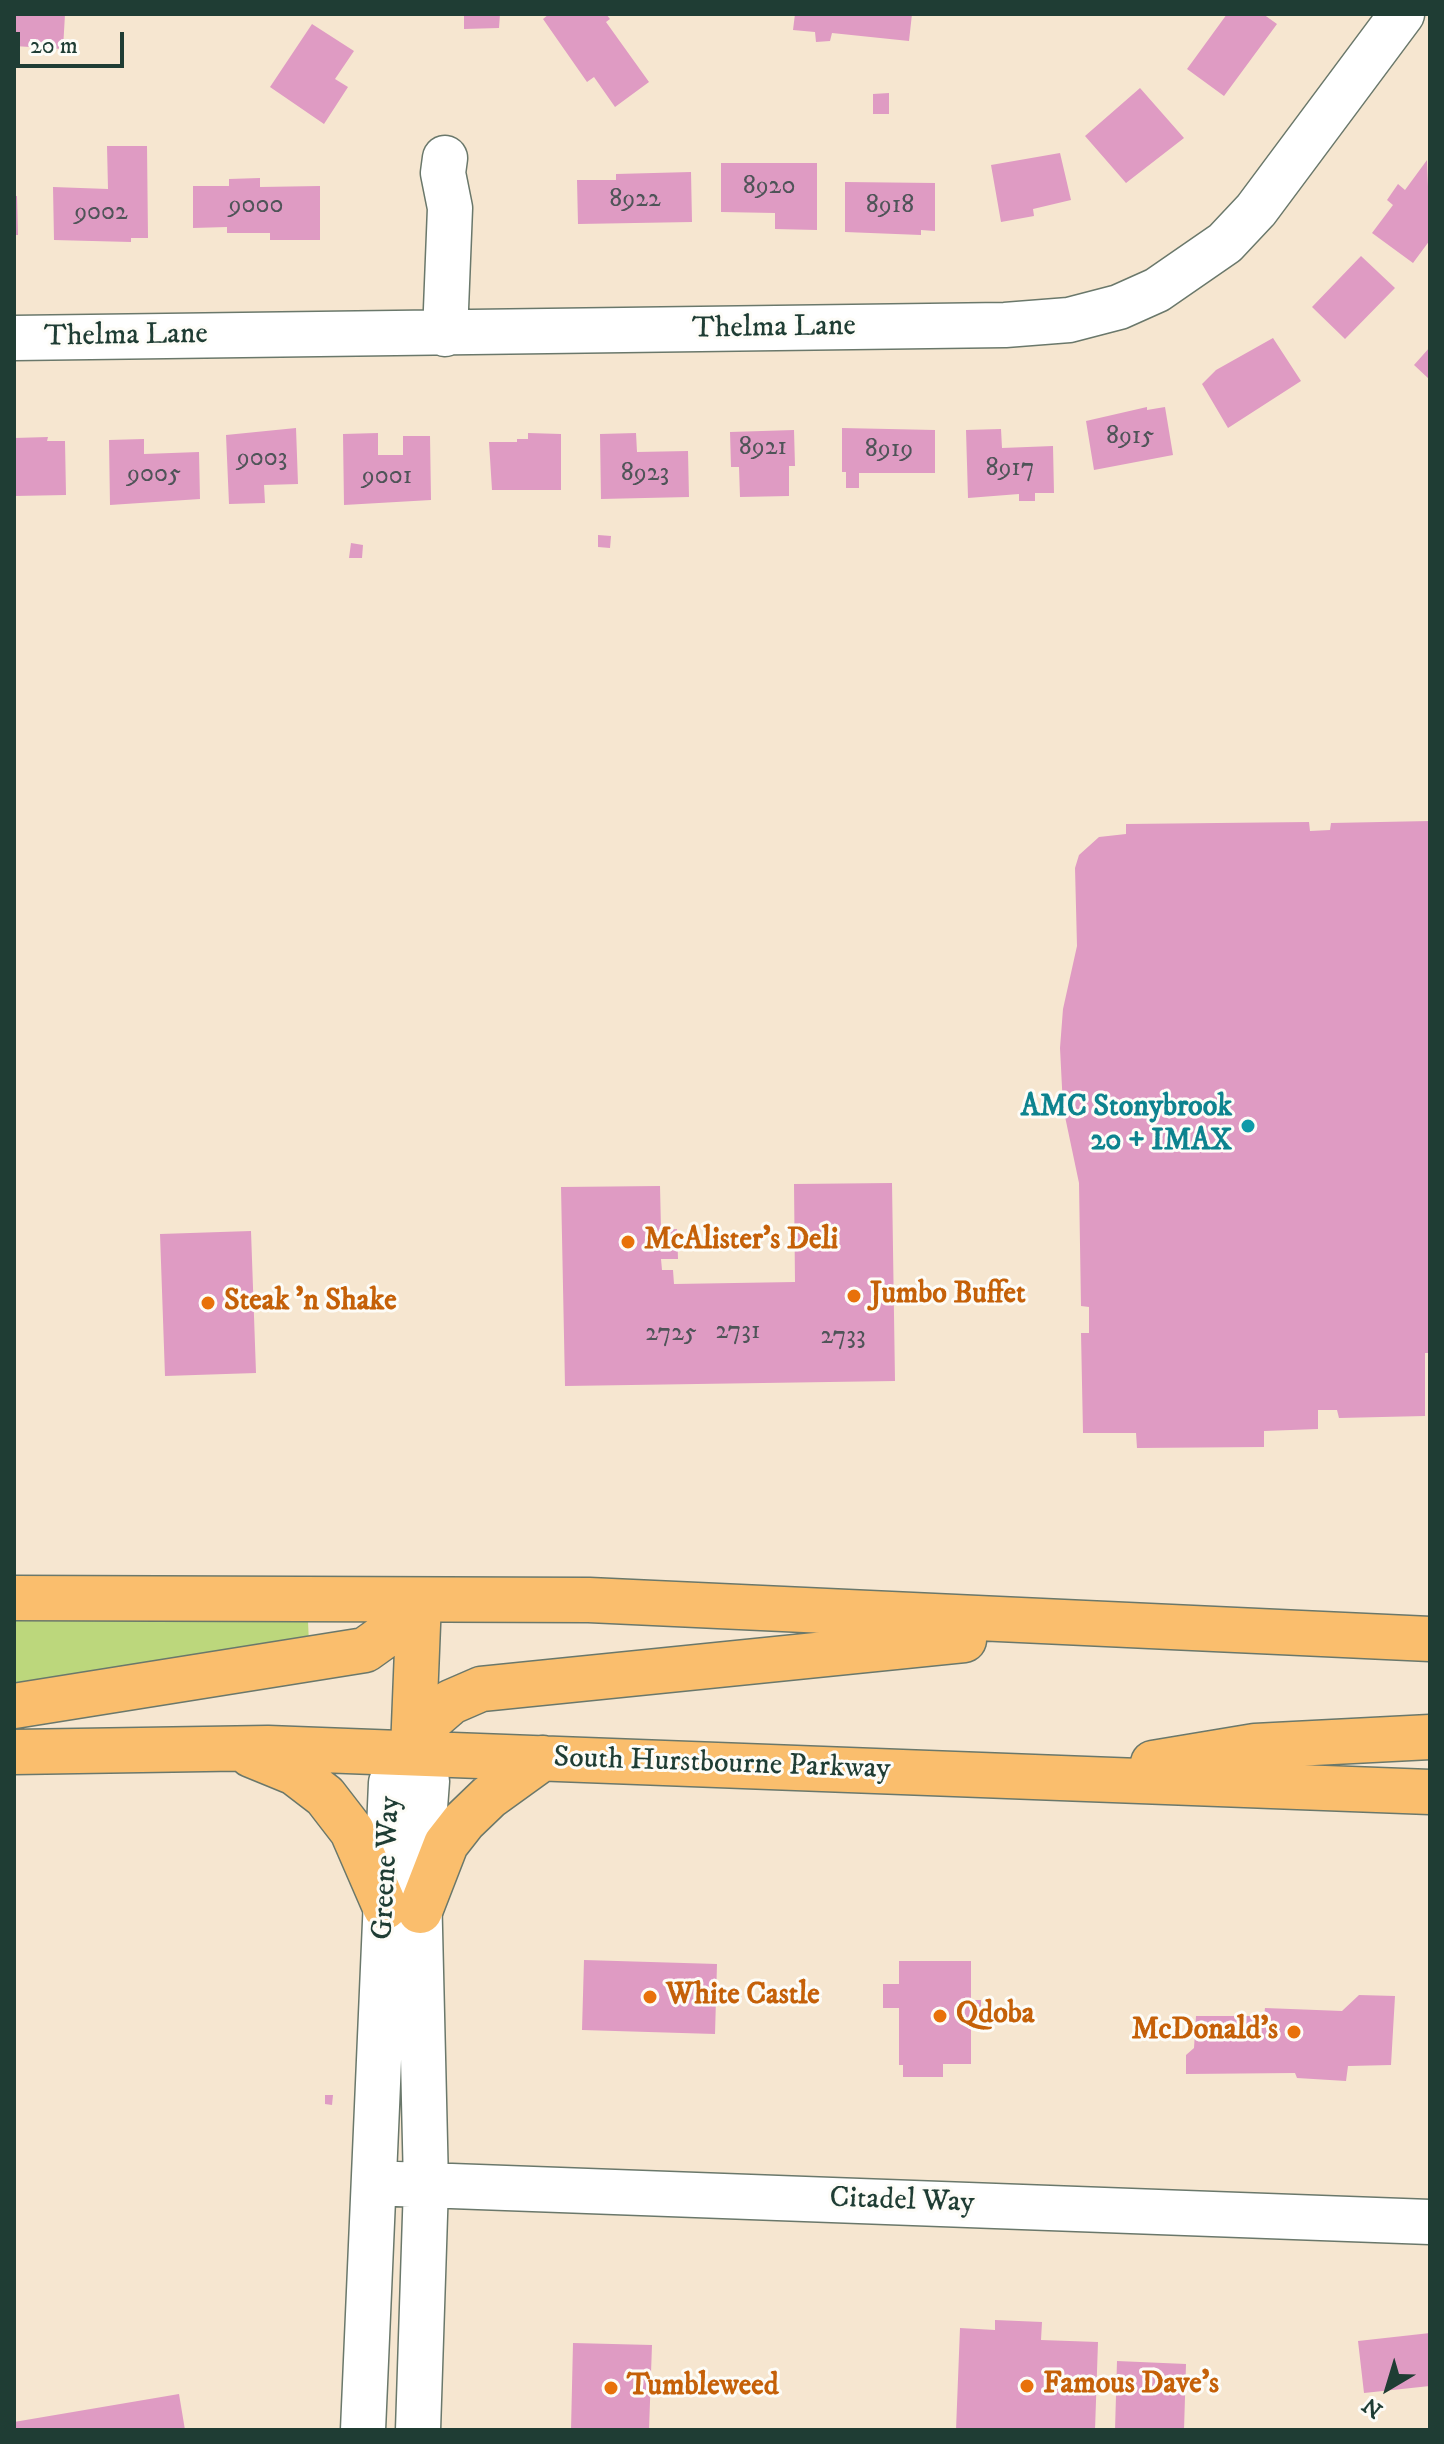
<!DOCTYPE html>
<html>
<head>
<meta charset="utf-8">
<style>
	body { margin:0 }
	#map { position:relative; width:1444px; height:2444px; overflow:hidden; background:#f6e6d0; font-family:"IM FELL DW Pica",serif }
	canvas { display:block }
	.frame { position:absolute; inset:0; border:16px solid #1f3d34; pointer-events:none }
	.north { position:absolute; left:1348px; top:2348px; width:80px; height:80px; -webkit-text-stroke:6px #fdfcf7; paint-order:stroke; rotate:218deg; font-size:22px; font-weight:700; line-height:32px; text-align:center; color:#1f3d34 }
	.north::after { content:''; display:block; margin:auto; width:28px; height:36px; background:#1f3d34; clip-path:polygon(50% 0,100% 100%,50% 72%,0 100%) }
	.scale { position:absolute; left:16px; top:32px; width:108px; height:36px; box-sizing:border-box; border:4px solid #1f3d34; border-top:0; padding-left:10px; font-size:24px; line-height:28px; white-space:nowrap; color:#1f3d34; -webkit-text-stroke:6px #fdfcf7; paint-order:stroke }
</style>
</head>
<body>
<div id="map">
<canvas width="1444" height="2444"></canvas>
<div class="frame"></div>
<div class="north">N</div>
<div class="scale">20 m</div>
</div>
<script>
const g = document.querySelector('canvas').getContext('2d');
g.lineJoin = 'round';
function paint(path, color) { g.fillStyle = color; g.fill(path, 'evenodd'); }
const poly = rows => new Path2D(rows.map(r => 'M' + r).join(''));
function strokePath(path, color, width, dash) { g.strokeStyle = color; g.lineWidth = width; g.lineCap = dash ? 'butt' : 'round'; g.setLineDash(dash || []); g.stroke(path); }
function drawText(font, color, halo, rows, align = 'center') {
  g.font = font + ' "IM FELL DW Pica",serif'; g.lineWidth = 6; g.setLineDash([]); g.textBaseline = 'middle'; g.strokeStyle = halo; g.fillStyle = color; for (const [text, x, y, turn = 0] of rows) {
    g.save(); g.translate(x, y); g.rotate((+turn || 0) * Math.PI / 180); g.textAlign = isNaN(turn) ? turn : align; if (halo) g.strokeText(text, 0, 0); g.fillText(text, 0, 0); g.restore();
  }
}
const green = poly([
	[14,1612,308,1621,309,1644,14,1686]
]);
const building = poly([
	[14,14,65,14,63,49,14,46],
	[464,14,500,14,499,28,464,29],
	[549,14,606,14,610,19,606,22,649,82,615,107,594,77,587,82,543,19],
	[795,14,912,14,909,41,832,33,830,41,816,42,815,32,793,30],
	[1227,14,1263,14,1277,24,1224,96,1187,69],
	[312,24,354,51,335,79,348,87,324,124,270,87],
	[1140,88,1184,138,1126,183,1085,136],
	[889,93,889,114,873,114,873,94],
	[107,146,147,146,148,238,131,238,131,242,54,240,53,187,108,189],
	[1060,153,1071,200,1033,209,1034,216,1001,222,991,165],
	[1427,160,1430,240,1413,263,1372,233,1393,205,1387,200,1398,184,1405,190],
	[721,163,817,163,817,230,775,229,775,213,721,212],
	[691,172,692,222,578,224,577,180,616,180,616,174],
	[260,178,260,187,320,186,320,240,270,240,270,233,227,233,227,227,193,228,193,186,229,186,229,179],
	[845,182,935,183,935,231,921,230,921,235,845,232],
	[14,196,17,196,18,235,14,235],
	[1361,256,1395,288,1345,339,1312,307],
	[1273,338,1301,381,1228,428,1202,384,1216,370],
	[1430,347,1430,377,1429,379,1414,365],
	[1147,407,1147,410,1165,407,1173,455,1094,470,1086,421],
	[296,428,298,484,264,485,265,503,229,504,226,435],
	[842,428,935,430,935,473,859,473,859,488,846,488,846,472,842,472],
	[1001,429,1002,448,1053,446,1054,493,1035,493,1035,501,1019,501,1019,494,968,498,966,430],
	[794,430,795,466,789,466,789,496,740,497,739,467,731,467,730,432],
	[378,433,378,455,403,455,403,436,430,436,431,500,344,505,343,434],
	[528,433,561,434,561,490,492,490,489,442,517,442,517,439,528,439],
	[636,433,637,452,688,451,689,497,601,499,600,434],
	[48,437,47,441,65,441,66,495,14,496,14,438],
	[144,439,144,454,199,452,200,499,110,505,109,440],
	[598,535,611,536,610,548,598,547],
	[351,543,363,545,362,558,349,558],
	[1430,821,1430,1353,1425,1353,1425,1416,1339,1418,1337,1410,1318,1410,1318,1429,1264,1431,1264,1447,1137,1448,1136,1433,1083,1433,1081,1333,1089,1333,1089,1307,1081,1306,1079,1183,1063,1107,1060,1048,1063,1009,1077,946,1075,868,1079,855,1099,837,1126,834,1126,824,1309,822,1310,831,1330,830,1331,823],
	[892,1183,895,1381,565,1386,561,1187,660,1186,661,1230,677,1229,678,1259,661,1259,662,1270,673,1270,674,1284,795,1282,794,1184],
	[251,1231,256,1373,165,1376,160,1234],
	[584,1960,717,1964,715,2034,582,2030],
	[899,1961,971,1961,971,2000,981,2000,981,2024,971,2024,971,2064,943,2064,943,2077,903,2077,903,2065,899,2065,899,2008,883,2008,883,1984,899,1984],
	[1359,1995,1395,1996,1391,2065,1348,2066,1346,2081,1297,2078,1295,2073,1186,2074,1186,2055,1194,2048,1196,2016,1264,2016,1265,2008,1342,2011],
	[325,2095,333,2095,332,2105,325,2104],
	[995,2320,1042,2322,1041,2340,1098,2342,1095,2430,956,2430,960,2328,995,2330],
	[1430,2333,1430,2386,1364,2393,1358,2341],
	[573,2343,652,2345,649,2430,571,2430],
	[1117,2361,1186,2364,1184,2430,1115,2430],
	[179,2394,185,2430,14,2430,14,2422]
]);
const minor = poly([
	[445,158,443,173,450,208,445,334],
	[14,338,1005,325,1069,320,1119,307,1157,290,1225,243,1256,210,1402,14],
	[397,2184,1430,2222],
	[363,2430,391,1783,413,1753,427,1781,419,1887,426,2185,418,2430]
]);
const major = poly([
	[14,1598,589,1600,1430,1639],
	[14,1706,365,1650,400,1625,419,1600],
	[413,1750,419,1600],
	[14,1752,268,1748,1430,1792],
	[413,1753,429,1721,451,1702,481,1689,964,1640],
	[251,1755,295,1773,325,1796,352,1831,385,1907],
	[1153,1763,1255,1746,1430,1737],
	[420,1911,446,1844,464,1821,489,1797,543,1758]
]);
const markers = [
	[1248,1126,8,"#0f9aa8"],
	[628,1242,8,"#e8710a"],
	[854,1296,8,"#e8710a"],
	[208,1303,8,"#e8710a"],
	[650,1997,8,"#e8710a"],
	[940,2016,8,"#e8710a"],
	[1294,2032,8,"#e8710a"],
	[1027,2386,8,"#e8710a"],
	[611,2388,8,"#e8710a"]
];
const numberNames = [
	["8920",769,188],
	["8922",635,201],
	["9000",256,207],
	["8918",890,207],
	["9002",101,214],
	["8915",1130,438],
	["8921",763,449],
	["8919",889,451],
	["9003",262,460],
	["8917",1010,470],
	["8923",645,475],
	["9005",154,476],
	["9001",387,478],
	["2731",738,1333],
	["2725",671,1335],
	["2733",843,1338]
];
const streetNames = [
	["Thelma Lane",774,329,-1],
	["Thelma Lane",126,337,-1],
	["South Hurstbourne Parkway",722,1765,2],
	["Greene Way",388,1868,-87],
	["Citadel Way",902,2202,2]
];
const cultureNames = [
	["AMC Stonybrook",1232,1109],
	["20 + IMAX",1232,1143]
];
const foodNames = [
	["McAlister's Deli",644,1242],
	["Jumbo Buffet",870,1296],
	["Steak 'n Shake",224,1303],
	["White Castle",666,1997],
	["Qdoba",956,2016],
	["McDonald's",1278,2032,"right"],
	["Famous Dave's",1043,2386],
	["Tumbleweed",627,2388]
];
paint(green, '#bcd77c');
paint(building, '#df9bc3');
strokePath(minor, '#6a786b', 47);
strokePath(major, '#6a786b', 47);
strokePath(minor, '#fff', 44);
strokePath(major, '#fabe6d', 44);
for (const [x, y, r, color] of markers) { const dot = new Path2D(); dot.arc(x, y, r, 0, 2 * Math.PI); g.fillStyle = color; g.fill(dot); strokePath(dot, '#fdfcf7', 3); }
drawText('26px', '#4f5458', null, numberNames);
drawText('30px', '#1f3d34', '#fdfcf7', streetNames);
drawText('bold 30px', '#0d838f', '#fdfcf7', cultureNames, 'right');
drawText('bold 30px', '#c56008', '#fdfcf7', foodNames, 'left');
</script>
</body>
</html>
